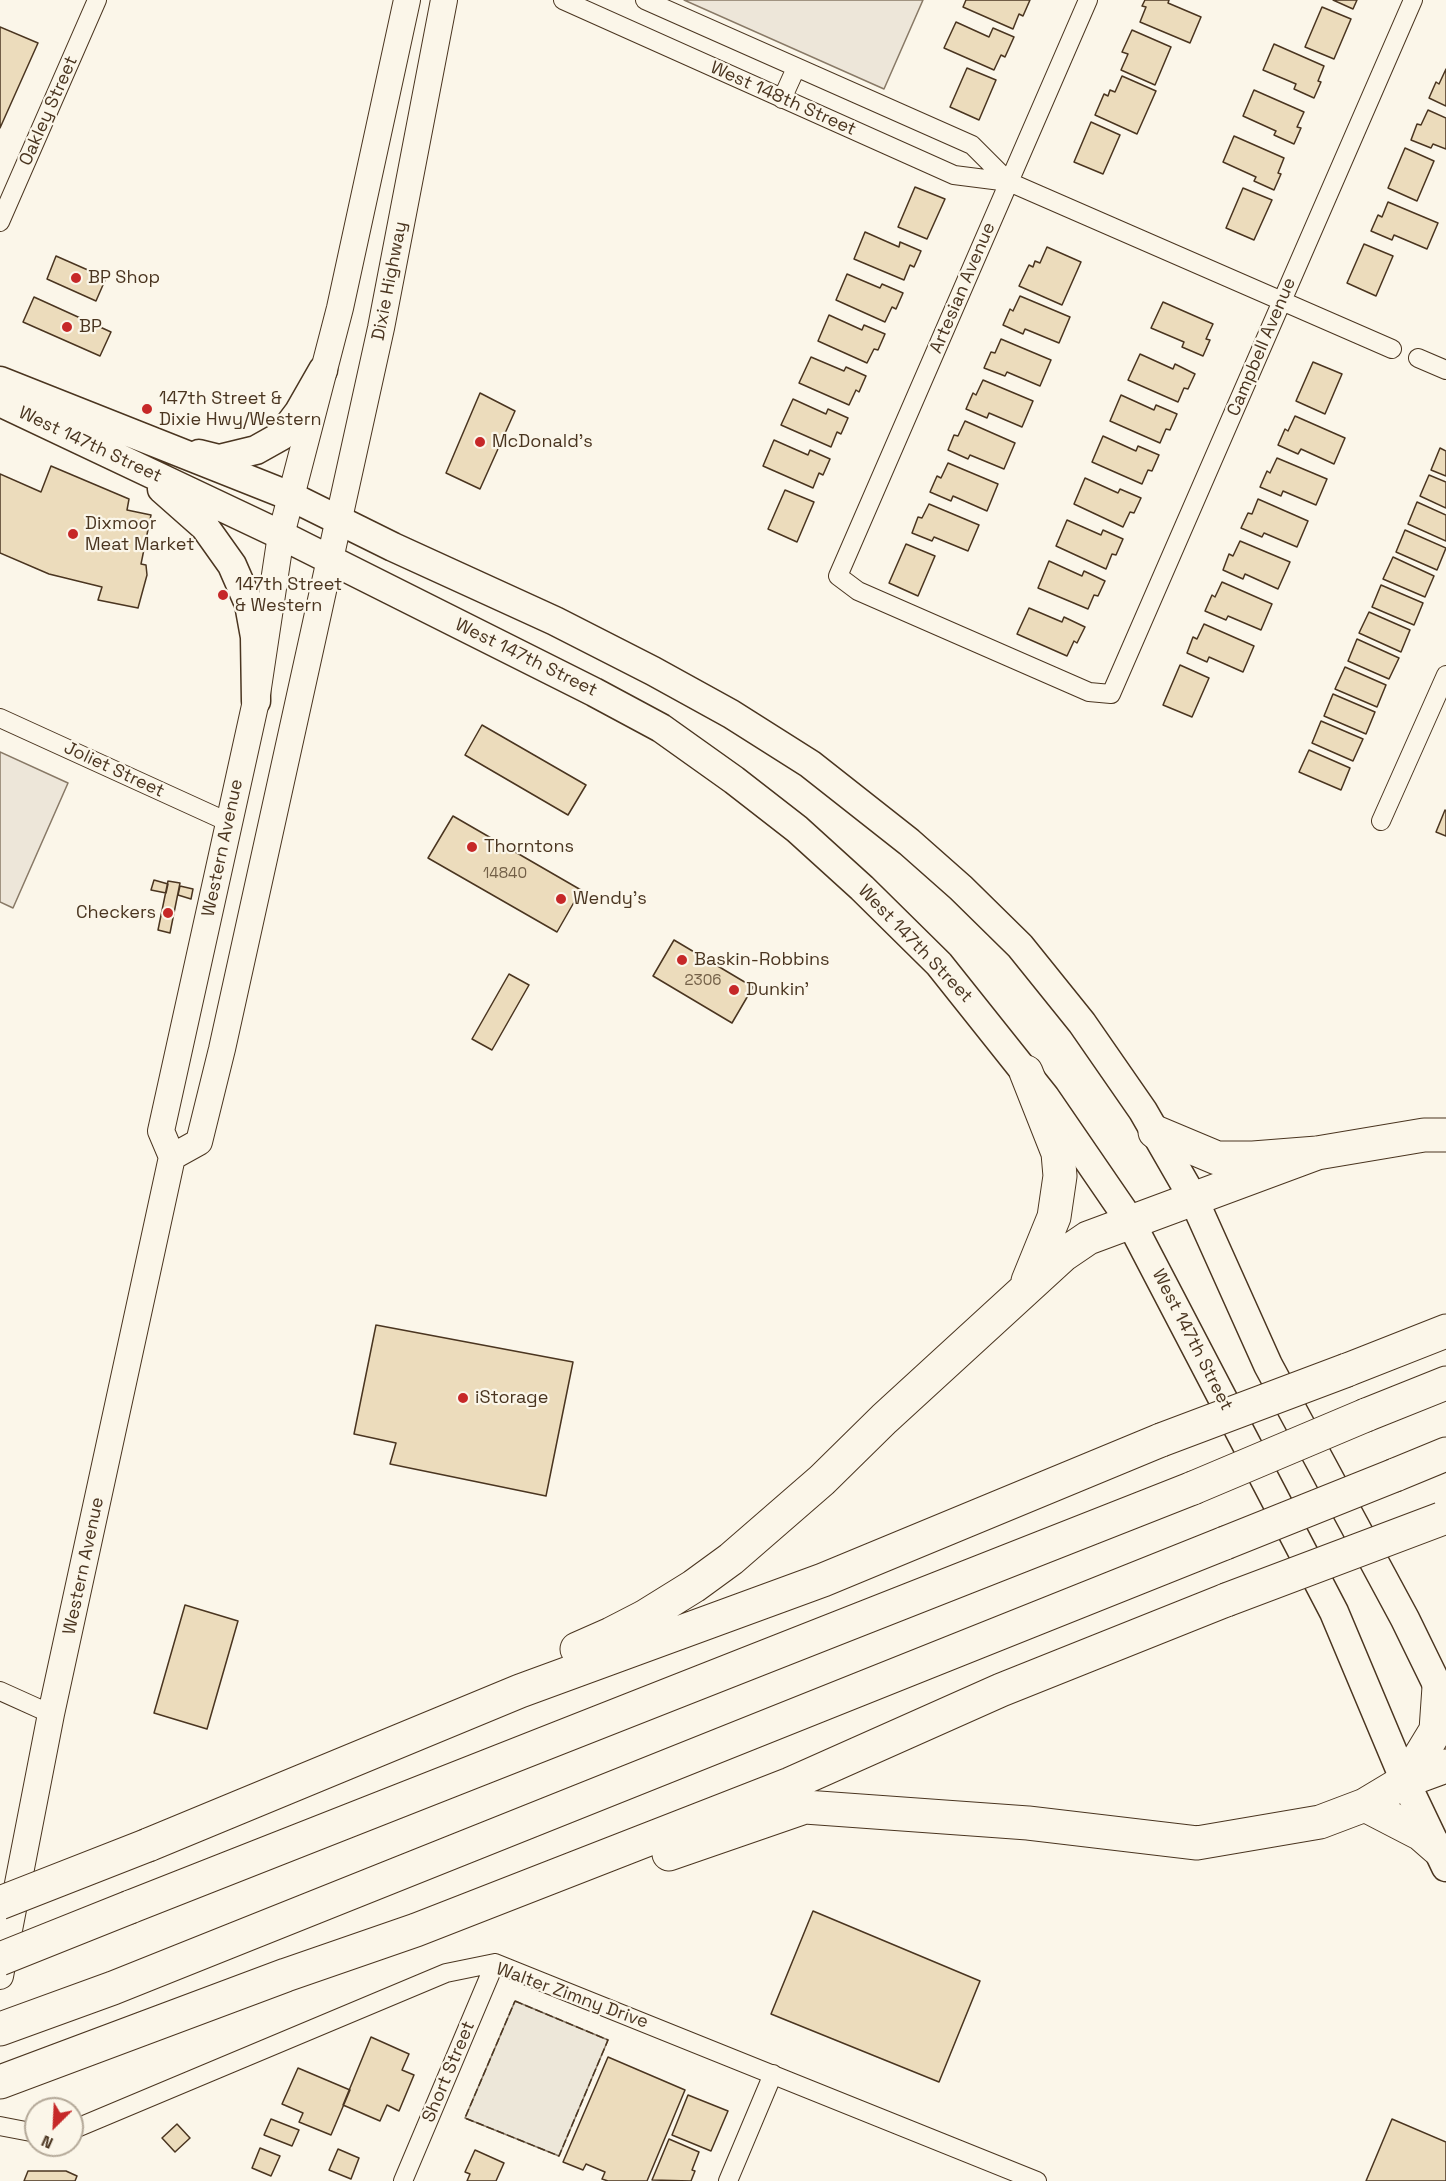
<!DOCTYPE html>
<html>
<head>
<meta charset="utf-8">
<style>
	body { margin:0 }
	#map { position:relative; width:1446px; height:2181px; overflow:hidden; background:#fbf6e9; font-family:"Space Grotesk",sans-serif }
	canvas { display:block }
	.north { position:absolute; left:24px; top:2097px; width:60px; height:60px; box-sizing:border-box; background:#fbf6e9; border:2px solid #b4a999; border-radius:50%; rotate:204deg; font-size:16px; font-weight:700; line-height:24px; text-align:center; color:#4a3520 }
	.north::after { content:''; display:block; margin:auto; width:21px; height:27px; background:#c62828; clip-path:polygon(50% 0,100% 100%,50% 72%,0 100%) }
</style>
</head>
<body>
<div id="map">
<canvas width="1446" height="2181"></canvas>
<div class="north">N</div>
</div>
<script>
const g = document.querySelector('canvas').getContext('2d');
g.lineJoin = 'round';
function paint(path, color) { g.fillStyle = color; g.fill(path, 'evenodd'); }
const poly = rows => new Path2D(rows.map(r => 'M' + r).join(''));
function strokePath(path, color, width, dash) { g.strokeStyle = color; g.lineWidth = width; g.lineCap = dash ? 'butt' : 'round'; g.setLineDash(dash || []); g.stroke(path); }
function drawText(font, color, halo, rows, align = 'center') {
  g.font = font + ' "Space Grotesk",sans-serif'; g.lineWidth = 4.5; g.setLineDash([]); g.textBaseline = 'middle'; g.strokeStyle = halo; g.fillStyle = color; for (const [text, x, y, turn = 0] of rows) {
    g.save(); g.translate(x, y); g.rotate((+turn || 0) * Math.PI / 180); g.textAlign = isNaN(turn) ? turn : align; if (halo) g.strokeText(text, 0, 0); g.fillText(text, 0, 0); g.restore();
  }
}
const green = poly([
	[684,0,923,0,884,89,684,0],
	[0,752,68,783,13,908,0,902,0,752]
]);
const parking = poly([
	[515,2001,608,2040,559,2156,465,2118,515,2001]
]);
const building = poly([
	[966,0,1030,0,1023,16,1019,14,1013,29,963,7,966,0],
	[1145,0,1169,0,1168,3,1201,17,1190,43,1140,22,1146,7,1142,6,1145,0],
	[1333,0,1357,0,1353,9,1333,0],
	[1322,7,1351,19,1334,59,1305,47,1322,7],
	[956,22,989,37,993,28,1014,37,1005,57,1001,55,994,70,944,48,956,22],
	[0,27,38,43,0,128,0,27],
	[1132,30,1171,47,1155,85,1121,70,1128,54,1122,52,1132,30],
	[1274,44,1324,66,1318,81,1321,82,1314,98,1294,89,1296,84,1263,70,1274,44],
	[967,68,996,80,979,120,950,107,967,68],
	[1446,69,1446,106,1429,98,1436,82,1439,84,1446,69],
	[1122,76,1156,91,1137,134,1095,115,1104,94,1108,96,1110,90,1115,92,1122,76],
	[1254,90,1304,112,1297,127,1301,128,1294,144,1274,135,1276,131,1243,116,1254,90],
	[1428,110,1446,118,1446,149,1433,144,1431,148,1411,140,1417,124,1421,125,1428,110],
	[1091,122,1120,135,1103,174,1074,162,1091,122],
	[1234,136,1284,158,1278,173,1281,174,1274,190,1254,181,1256,177,1223,162,1234,136],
	[1405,148,1434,161,1417,201,1388,188,1405,148],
	[915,187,945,199,927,239,898,227,915,187],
	[1243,188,1272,200,1254,240,1226,228,1243,188],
	[1388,202,1438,223,1427,249,1394,235,1392,240,1371,231,1378,215,1382,217,1388,202],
	[865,232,899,247,900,242,921,251,914,267,910,265,904,280,854,259,865,232],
	[1364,244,1393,256,1376,296,1347,283,1364,244],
	[1047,247,1081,262,1062,305,1019,286,1029,265,1033,267,1035,261,1040,263,1047,247],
	[56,256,106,278,96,301,47,279,56,256],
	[847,274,880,288,882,284,903,293,896,309,892,307,885,322,836,300,847,274],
	[1020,296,1070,317,1059,343,1025,329,1023,334,1003,325,1010,309,1013,311,1020,296],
	[34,297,111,332,100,356,23,322,34,297],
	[1163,302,1213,324,1206,339,1210,340,1203,356,1182,347,1184,342,1151,328,1163,302],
	[829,315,862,330,864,325,885,334,878,350,874,349,867,363,818,341,829,315],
	[1001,339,1051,360,1040,386,1007,372,1005,376,984,368,991,352,995,353,1001,339],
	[1140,354,1173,369,1175,364,1195,374,1188,389,1184,388,1178,402,1128,380,1140,354],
	[811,357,844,371,846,367,866,376,859,392,856,390,849,405,799,383,811,357],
	[1313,362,1342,374,1325,414,1296,401,1313,362],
	[983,380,1033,401,1022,427,989,413,987,418,966,409,973,393,976,395,983,380],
	[480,393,515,411,480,489,446,473,480,393],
	[1121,395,1154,410,1156,405,1177,414,1170,430,1166,429,1160,443,1110,421,1121,395],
	[793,399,826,414,828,409,848,418,841,434,837,432,831,447,781,425,793,399],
	[1295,416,1345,438,1334,464,1301,449,1298,454,1278,445,1285,429,1288,431,1295,416],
	[965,421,1015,443,1004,469,970,455,968,459,948,450,954,435,958,436,965,421],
	[1103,436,1136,451,1138,446,1159,455,1152,471,1148,470,1142,484,1092,462,1103,436],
	[774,440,808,455,810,450,830,459,823,475,819,473,813,488,763,466,774,440],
	[1440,448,1446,451,1446,476,1431,470,1440,448],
	[1277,458,1327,479,1316,505,1283,491,1281,496,1260,487,1267,471,1270,473,1277,458],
	[948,463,998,484,987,511,953,496,951,501,930,492,937,476,941,478,948,463],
	[51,466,129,499,127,510,151,515,141,564,146,565,147,575,138,608,98,600,102,587,49,574,0,553,0,474,41,492,51,466],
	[1429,475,1446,482,1446,508,1420,496,1429,475],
	[1085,478,1118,493,1120,489,1141,498,1134,513,1130,512,1123,527,1074,504,1085,478],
	[785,490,814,502,797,542,768,529,785,490],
	[1258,499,1308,521,1297,547,1264,533,1262,537,1241,528,1248,513,1252,514,1258,499],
	[1417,502,1446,515,1446,541,1408,524,1417,502],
	[929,504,979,525,968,551,934,537,932,541,912,533,918,517,922,518,929,504],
	[1067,520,1101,535,1103,530,1123,539,1116,555,1112,554,1106,569,1056,546,1067,520],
	[1405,530,1446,548,1437,570,1396,552,1405,530],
	[1240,541,1290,562,1278,589,1245,574,1243,579,1223,570,1229,554,1233,556,1240,541],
	[906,544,935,556,918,596,889,583,906,544],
	[1393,557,1434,576,1425,597,1383,579,1393,557],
	[1049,561,1082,576,1084,571,1105,581,1098,596,1094,595,1088,609,1038,588,1049,561],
	[1222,582,1272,604,1261,630,1228,616,1226,620,1205,611,1212,595,1215,597,1222,582],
	[1381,585,1423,603,1414,625,1372,607,1381,585],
	[1029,608,1062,622,1064,617,1085,627,1077,643,1074,641,1067,656,1017,634,1029,608],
	[1369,612,1410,630,1401,652,1359,633,1369,612],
	[1204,624,1254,646,1243,672,1209,657,1207,662,1187,653,1193,637,1197,639,1204,624],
	[1357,639,1399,658,1389,679,1348,661,1357,639],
	[1180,665,1209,678,1192,717,1163,705,1180,665],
	[1345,667,1386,685,1377,707,1335,689,1345,667],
	[1333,694,1375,712,1366,734,1324,716,1333,694],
	[1321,721,1363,739,1353,761,1312,743,1321,721],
	[482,725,586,785,568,815,465,755,482,725],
	[1309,750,1350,768,1341,790,1299,772,1309,750],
	[1445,810,1446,811,1446,836,1436,832,1445,810],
	[453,816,581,890,557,932,428,858,453,816],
	[154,880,168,884,166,893,151,890,154,880],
	[168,881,180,883,170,933,158,930,168,881],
	[180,886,193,889,191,899,178,895,180,886],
	[674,940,753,987,732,1023,653,976,674,940],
	[509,974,529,985,492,1050,472,1039,509,974],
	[376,1325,573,1362,546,1496,390,1464,396,1443,354,1434,376,1325],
	[185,1605,238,1621,207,1729,154,1713,185,1605],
	[813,1911,980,1981,939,2082,771,2014,813,1911],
	[371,2037,409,2054,402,2070,414,2075,399,2111,387,2105,380,2121,343,2105,371,2037],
	[608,2057,685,2090,647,2181,608,2181,602,2179,605,2172,586,2164,583,2170,563,2162,608,2057],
	[298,2068,350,2090,331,2135,299,2122,303,2113,282,2104,298,2068],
	[688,2095,728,2111,711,2151,672,2135,688,2095],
	[271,2119,299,2130,292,2146,264,2135,271,2119],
	[1392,2119,1446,2142,1446,2181,1366,2181,1392,2119],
	[177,2124,190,2138,175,2152,162,2138,177,2124],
	[669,2139,699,2152,692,2170,695,2171,691,2181,652,2180,669,2139],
	[260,2148,280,2156,271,2176,252,2168,260,2148],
	[338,2149,359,2158,351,2179,329,2170,338,2149],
	[475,2150,504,2163,496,2181,467,2181,470,2174,465,2172,475,2150],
	[28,2171,66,2171,77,2176,75,2181,24,2181,28,2171]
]);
const street = poly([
	[563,0,954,175,1009,182,1392,349],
	[645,0,972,145,1009,182],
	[1088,0,838,576,858,591,1089,692,1111,694,1413,0],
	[782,99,796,68],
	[0,222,97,0],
	[1418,358,1446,370],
	[0,718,228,822],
	[1381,821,1446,675],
	[0,1691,51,1714],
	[0,2126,36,2133],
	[72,2130,446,1973,495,1963,1037,2181],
	[403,2181,495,1963],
	[728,2181,773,2074]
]);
const secondary = poly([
	[172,1157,199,1142,222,1049,381,328,444,0],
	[0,1976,51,1714,172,1157,161,1131,256,701,281,535,340,308,407,0]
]);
const primary = poly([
	[0,381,290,496,393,547,555,621,653,671,731,714,810,764,909,842,961,888,1020,946,1082,1023,1143,1111,1193,1198,1268,1365,1405,1619,1446,1703],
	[0,402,281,535,594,692,661,728,734,780,797,829,862,888,939,964,1045,1097,1130,1221,1334,1612,1405,1781,1446,1867],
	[199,454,219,459,256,450,281,436,299,412,323,370],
	[162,489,205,527,232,565,249,604,255,637,256,701]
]);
const highway = poly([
	[1026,1072,1058,1153,1060,1176,1054,1217,1028,1281],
	[1155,1132,1217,1158,1253,1158,1317,1153,1424,1135,1446,1135],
	[1347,1370,1446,1331],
	[1366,1415,1446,1383],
	[1395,1475,1446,1454],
	[577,1649,611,1634,644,1617,694,1586,731,1559,822,1480,884,1419,1063,1255,1088,1238,1317,1153],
	[1405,1781,1436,1730,1439,1687],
	[1365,1805,1421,1834,1437,1848],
	[148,1845,520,1691,823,1580,1161,1440],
	[669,1854,805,1807,1028,1823,1197,1843,1320,1822,1365,1805,1405,1781,1446,1766],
	[130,1907,1193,1488],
	[0,2029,113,1988,1225,1543],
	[0,2082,286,1975,416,1930,790,1784,1001,1690,1226,1600]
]);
const highwayBridge = poly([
	[1161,1440,1347,1370],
	[1193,1488,1366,1415],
	[1225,1543,1395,1475],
	[1226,1600,1441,1519],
	[0,1903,148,1845],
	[0,1959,130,1907]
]);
const fence = poly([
	[515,2001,608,2040,559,2156,465,2118,515,2001]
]);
const markers = [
	[76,278,6,"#c62828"],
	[67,327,6,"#c62828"],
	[147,409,6,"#c62828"],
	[480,442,6,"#c62828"],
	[73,534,6,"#c62828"],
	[223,595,6,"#c62828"],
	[472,847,6,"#c62828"],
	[561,899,6,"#c62828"],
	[168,913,6,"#c62828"],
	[682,960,6,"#c62828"],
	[734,990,6,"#c62828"],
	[463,1398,6,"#c62828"]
];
const numberNames = [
	["14840",505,874],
	["2306",703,981]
];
const streetNames = [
	["West 148th Street",783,99,24],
	["Oakley Street",49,111,-66],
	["Dixie Highway",390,281,-79],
	["Artesian Avenue",963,288,-67],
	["Campbell Avenue",1262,347,-67],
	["West 147th Street",90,445,25],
	["West 147th Street",526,658,26],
	["Joliet Street",114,770,25],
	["Western Avenue",223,848,-78],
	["West 147th Street",915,944,46],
	["West 147th Street",1192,1340,63],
	["Western Avenue",84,1566,-78],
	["Walter Zimny Drive",572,1996,20],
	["Short Street",449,2072,-67]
];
const poiNames = [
	["BP Shop",88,278],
	["BP",79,327],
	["147th Street &",159,399],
	["Dixie Hwy/Western",159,420],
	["McDonald's",492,442],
	["Dixmoor",85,524],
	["Meat Market",85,545],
	["147th Street",235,585],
	["& Western",235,606],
	["Thorntons",484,847],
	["Wendy's",573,899],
	["Checkers",156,913,"right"],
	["Baskin-Robbins",694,960],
	["Dunkin'",746,990],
	["iStorage",475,1398]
];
paint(green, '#ede6d9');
strokePath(green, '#887966', 1.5);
paint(parking, '#ede7d9');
strokePath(parking, '#887966', 1.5);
paint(building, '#ecdcbc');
strokePath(building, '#4a3520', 1.5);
strokePath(street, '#4a3520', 20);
strokePath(secondary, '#4a3520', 28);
strokePath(primary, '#4a3520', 31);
strokePath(highway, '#4a3520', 35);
strokePath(street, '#fbf6e9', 18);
strokePath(secondary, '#fbf6e9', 26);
strokePath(primary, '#fbf6e9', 28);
strokePath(highway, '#fbf6e9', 33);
strokePath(highwayBridge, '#4a3520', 35, []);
strokePath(highwayBridge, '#fbf6e9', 33);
strokePath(fence, '#4a3520', 1.5, [8, 3]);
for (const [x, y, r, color] of markers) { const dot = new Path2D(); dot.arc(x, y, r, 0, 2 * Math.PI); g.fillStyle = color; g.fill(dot); strokePath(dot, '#fbf6e9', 2); }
drawText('15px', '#725f47', null, numberNames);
drawText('18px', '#4a3520', '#fbf6e9', streetNames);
drawText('18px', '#4a3520', '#fbf6e9', poiNames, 'left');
</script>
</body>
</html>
